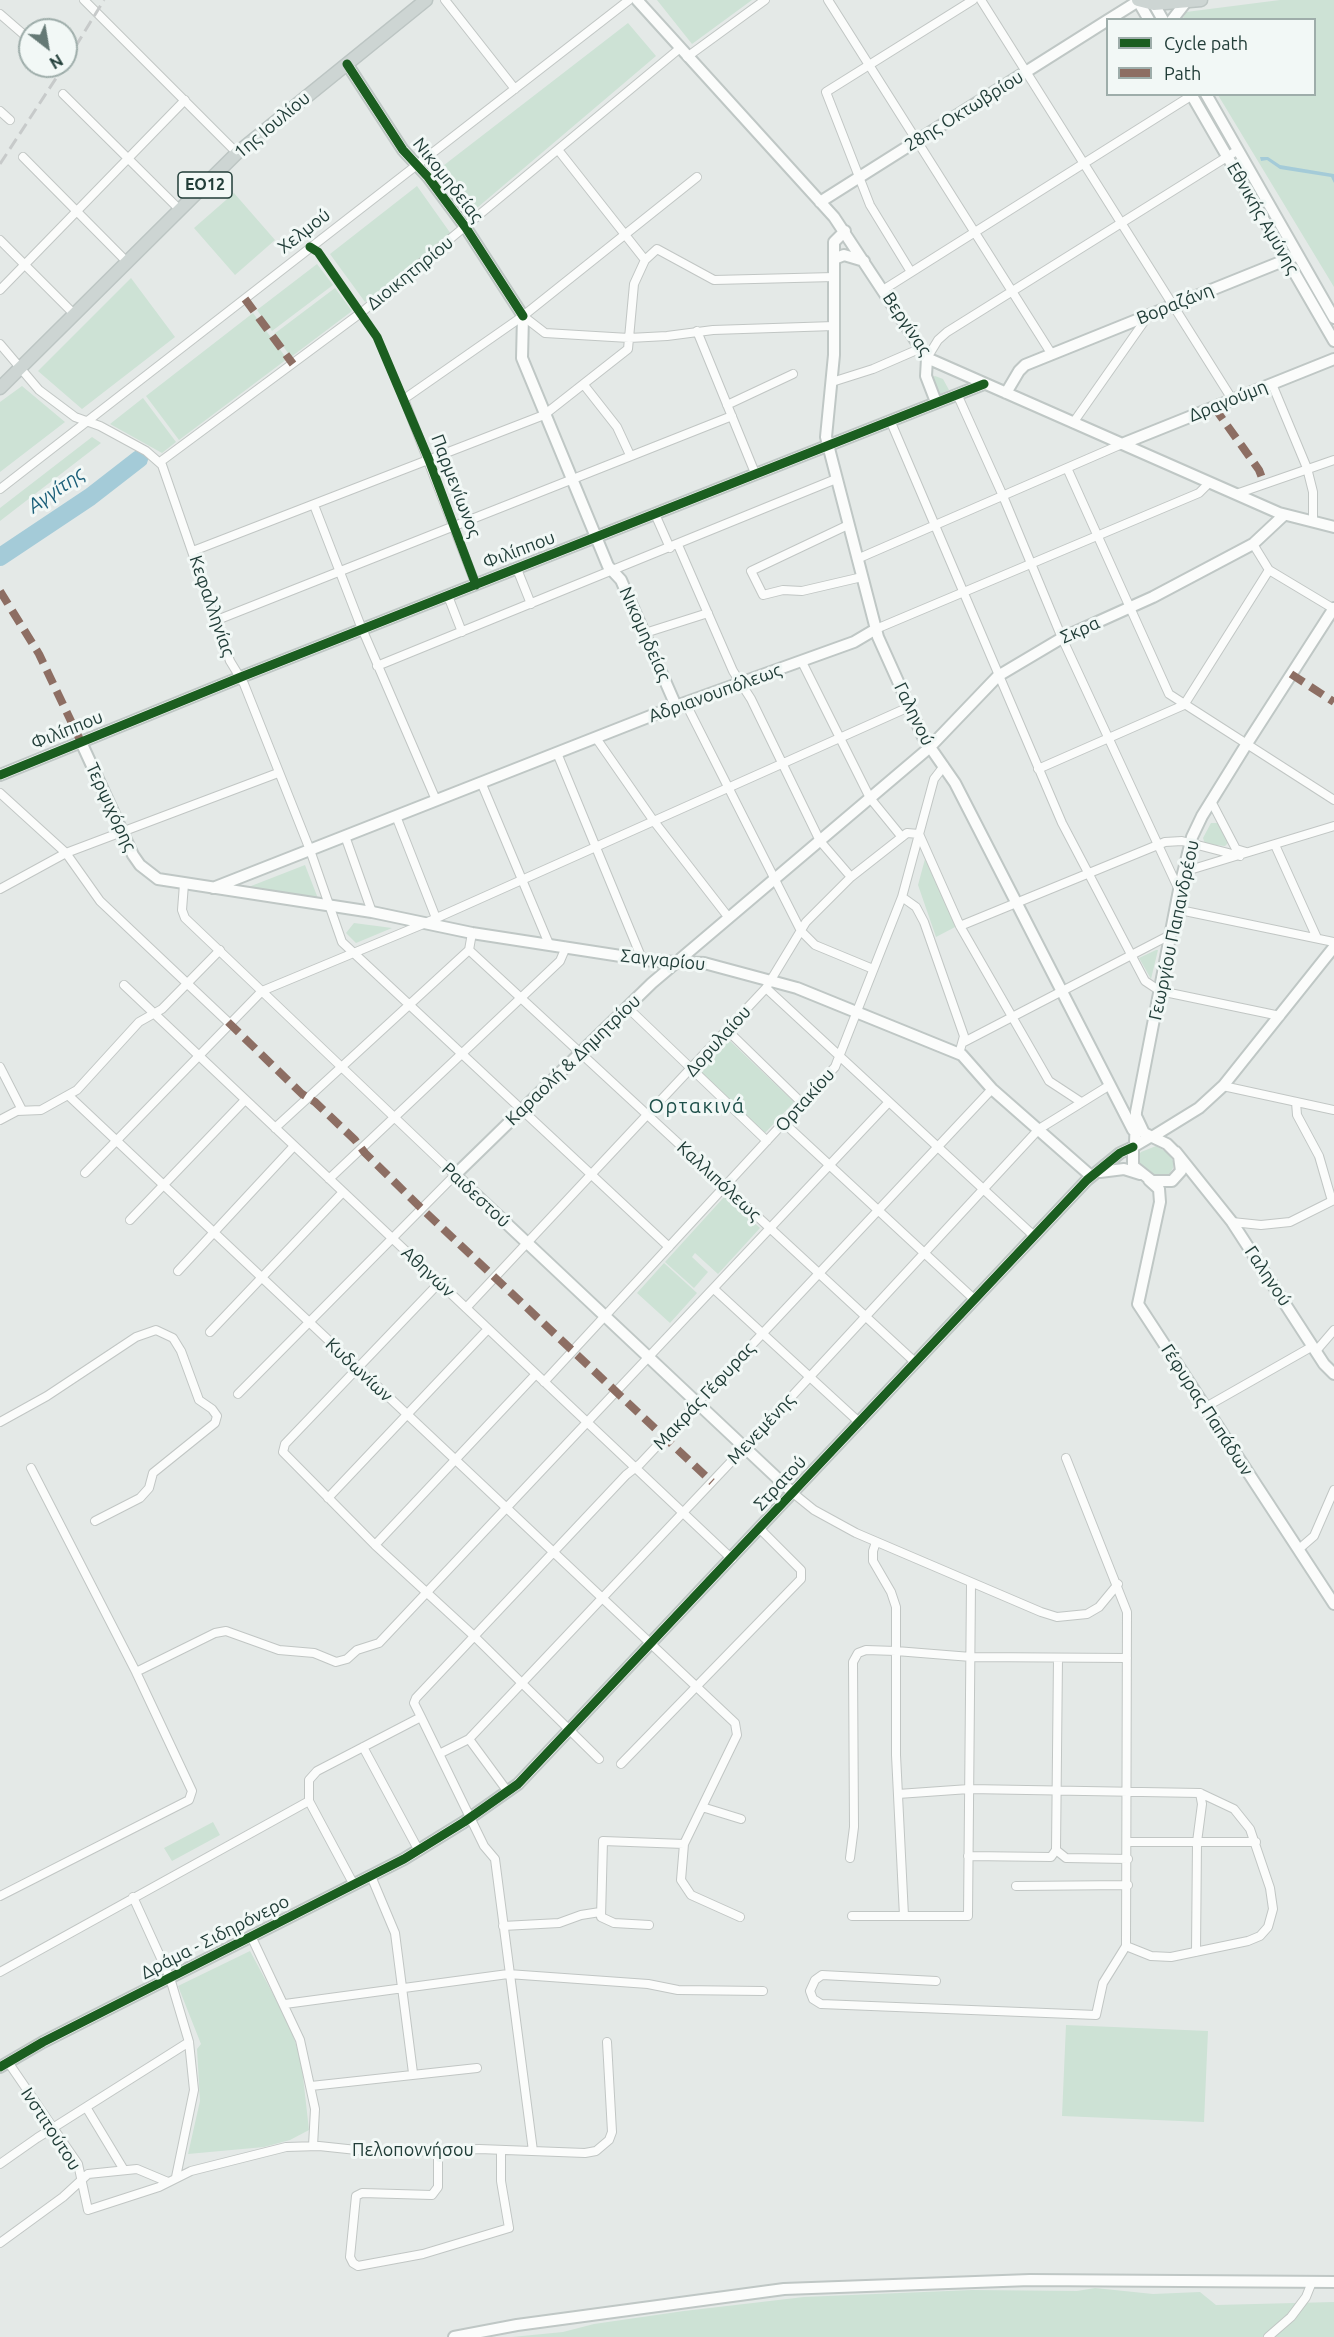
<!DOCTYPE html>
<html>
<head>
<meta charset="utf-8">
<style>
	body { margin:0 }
	#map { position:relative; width:1334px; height:2337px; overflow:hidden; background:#e4e9e7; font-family:Ubuntu,sans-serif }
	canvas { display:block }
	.legend { position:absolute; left:1106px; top:18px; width:210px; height:78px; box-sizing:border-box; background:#f2f8f6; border:2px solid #9eadaa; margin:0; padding:8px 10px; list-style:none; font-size:18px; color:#213d38 }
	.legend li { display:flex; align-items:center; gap:12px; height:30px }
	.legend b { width:30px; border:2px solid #9eadaa }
	.north { position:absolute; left:18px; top:18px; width:60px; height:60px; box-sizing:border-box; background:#f2f8f6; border:2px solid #9eadaa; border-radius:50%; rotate:149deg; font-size:16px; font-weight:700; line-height:24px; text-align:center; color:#213d38 }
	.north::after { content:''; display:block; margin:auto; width:21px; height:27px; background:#657975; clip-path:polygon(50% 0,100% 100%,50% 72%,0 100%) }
</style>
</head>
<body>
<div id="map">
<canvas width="1334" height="2337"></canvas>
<ul class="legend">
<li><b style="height:8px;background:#1b5e20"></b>Cycle path</li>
<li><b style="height:8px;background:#8d6e63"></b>Path</li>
</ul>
<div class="north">N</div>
</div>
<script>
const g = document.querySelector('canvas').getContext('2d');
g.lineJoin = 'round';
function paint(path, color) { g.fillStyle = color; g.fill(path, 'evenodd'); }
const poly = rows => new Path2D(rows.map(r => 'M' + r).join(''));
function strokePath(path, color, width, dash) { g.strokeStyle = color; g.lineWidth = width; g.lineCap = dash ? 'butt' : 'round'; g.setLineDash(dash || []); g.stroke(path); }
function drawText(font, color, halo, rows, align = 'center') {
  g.font = font + ' Ubuntu,sans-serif'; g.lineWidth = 6; g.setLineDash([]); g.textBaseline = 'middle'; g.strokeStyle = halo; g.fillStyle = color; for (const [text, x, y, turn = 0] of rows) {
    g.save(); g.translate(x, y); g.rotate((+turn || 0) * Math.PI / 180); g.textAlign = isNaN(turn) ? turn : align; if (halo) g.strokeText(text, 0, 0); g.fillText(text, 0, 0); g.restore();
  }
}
const green = poly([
	[657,0,752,0,692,44],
	[1280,0,1334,0,1334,287,1218,95,1314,94,1314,20,1182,20,1186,12],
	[628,23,656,56,471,213,439,169],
	[417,186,451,234,365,302,330,254],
	[234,193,275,240,235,275,194,228],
	[317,264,333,285,272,331,257,310],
	[131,278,175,337,82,409,38,371],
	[335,288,352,311,291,357,274,334],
	[253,313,287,359,179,440,146,396],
	[935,376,943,379,949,390,938,395,930,378],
	[22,386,65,422,0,472,0,402],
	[143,398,176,442,162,453,110,424],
	[92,437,101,443,0,521,0,508],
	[1211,823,1218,823,1228,843,1225,846,1205,844,1203,838],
	[925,859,957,926,936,937,918,885],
	[305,865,319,901,246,888],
	[354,923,392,928,356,943,346,933],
	[1156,950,1158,950,1151,979,1139,958],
	[729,1040,794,1102,765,1133,700,1071],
	[1156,1146,1168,1153,1173,1161,1173,1168,1168,1176,1157,1177,1148,1174,1138,1164,1137,1157,1141,1152],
	[725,1196,760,1228,718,1274,695,1253,692,1257,708,1272,694,1288,665,1262],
	[664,1263,697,1293,670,1323,637,1293],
	[213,1822,220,1835,172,1861,164,1848],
	[250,1951,289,2024,301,2059,309,2130,290,2140,264,2147,188,2154,200,2101,197,2049,201,2044,178,1986],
	[1066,2025,1208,2031,1204,2122,1062,2116],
	[1095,2288,1153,2294,1200,2292,1216,2305,1334,2302,1334,2337,512,2337,563,2332,594,2324,684,2311,804,2297,972,2290,1077,2291]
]);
const water = poly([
	[1260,157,1268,157,1280,165,1334,174,1334,183,1331,177,1280,169,1267,160,1261,161]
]);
const river = poly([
	[0,557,90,497,139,459]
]);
const street = poly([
	[84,0,237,153],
	[445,0,515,89],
	[828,0,1051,353],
	[981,0,1232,399],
	[0,14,30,40],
	[687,57,765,0],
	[63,94,180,210],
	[0,111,10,120],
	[23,157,128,263],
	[0,240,75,315],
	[645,260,657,249,714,280,834,277],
	[911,272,870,205,826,92,973,0],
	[0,290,185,100],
	[883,290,1194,94],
	[523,316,545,333,629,338,667,336,713,330,834,326],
	[697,331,755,473],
	[0,344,39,390,75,417,100,426,146,451,162,465,230,661,244,684,310,850,342,942,669,1247],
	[927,358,938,340,947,332,1238,150],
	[832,382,873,369,919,349],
	[1272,384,1307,468,1313,492,1313,522],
	[584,385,617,427,630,455],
	[957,394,1003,496,1062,638,1179,890],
	[727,405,793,374],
	[890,420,1062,823,1145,981,1160,991,1280,1016],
	[1073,423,1148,316],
	[160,462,362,312,679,49],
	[1067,468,1169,694,1334,800],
	[0,489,629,0],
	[1236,494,1334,460],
	[314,505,360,624,436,800],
	[655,514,670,548],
	[848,525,751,571,763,595,783,590,802,591,862,577],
	[1253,544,1269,570,1334,609],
	[678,545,733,671,751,699,820,841,851,877],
	[193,551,544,415,628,349,634,284,645,260,559,151],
	[857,559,1122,444],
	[517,569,531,604],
	[476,585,404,399,523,316,697,177],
	[448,596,462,632],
	[217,620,732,416],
	[876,629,1199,493,1209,483],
	[645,633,708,613],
	[802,662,870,798,901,836],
	[377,666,836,479],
	[685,702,801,931,815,945,873,969],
	[596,738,653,820,729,918],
	[557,753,642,959],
	[1038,769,1184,705,1269,570],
	[481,782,549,944],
	[0,793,66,853,100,901,228,1022],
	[1211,801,1236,849,1246,852],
	[396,816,436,918],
	[345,836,372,912],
	[1275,845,1317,938],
	[1183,872,1334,826],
	[184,884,182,910,185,918,455,1175,238,1394],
	[0,889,66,853,278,773],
	[902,897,916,907,924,922,964,1036,959,1054],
	[1175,909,1334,942],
	[960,926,1165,842,1182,841,1240,856],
	[469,950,916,1363],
	[124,985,732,1559],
	[766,988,1034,1236],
	[627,1007,767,1141],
	[727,1030,802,1103],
	[964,1042,1170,935],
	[0,1067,22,1110],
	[1223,1086,1334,1110],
	[68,1095,735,1723,737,1735,684,1844,681,1880,691,1895,740,1917],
	[1296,1102,1297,1115,1319,1156,1332,1201],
	[0,1120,17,1111,41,1110,77,1090,139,1022,162,1009,220,950],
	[784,1123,975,1300],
	[275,1128,469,950,472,933],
	[85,1173,262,991,421,925,909,707],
	[329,1179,560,961,566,947],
	[130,1220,245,1100],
	[1232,1222,1261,1225,1290,1222,1334,1200],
	[178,1271,294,1146],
	[439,1283,285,1444,283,1452,375,1545,474,1636,599,1759],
	[714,1289,860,1423],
	[466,1308,766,988,806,922,851,877,907,833,919,834,960,926,1049,1081,1081,1102],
	[210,1332,343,1192],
	[1316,1351,1334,1330],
	[544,1382,835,1067,902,897,934,779,944,766],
	[1204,1408,1313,1346],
	[0,1422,47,1396,136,1337,156,1330,173,1338,181,1351,199,1400,212,1409,217,1416,215,1423,153,1473,149,1488,140,1498,95,1521],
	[793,1493,814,1510,856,1533,1041,1612,1057,1617,1087,1614,1099,1607,1118,1584],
	[328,1498,488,1329],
	[876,1542,873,1551,873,1561,891,1592,896,1607,896,1755,904,1916],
	[375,1545,536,1374],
	[1299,1549,1314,1536,1334,1490],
	[136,1672,215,1633,226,1631,279,1650,314,1653,336,1662,347,1659,357,1650,379,1643,888,1103],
	[469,1739,508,1792],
	[363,1747,419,1851],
	[439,1754,469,1739,744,1448,1039,1129,1110,1085],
	[621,1764,801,1579,801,1570,760,1529],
	[898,1794,969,1789,1200,1793,1234,1809,1250,1829,1270,1888,1273,1909,1268,1927,1260,1936,1248,1941,1171,1957,1151,1956,1126,1946],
	[702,1807,741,1819],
	[1128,1842,1256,1842],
	[1056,1850,1066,1858,1128,1859],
	[968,1856,1051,1857,1056,1850,1058,1658],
	[850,1858,854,1827,853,1662,858,1653,866,1650,896,1651,971,1657,1127,1658],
	[371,1876,395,1933,413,2073],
	[354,1885,309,1801,309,1780,317,1771,421,1717],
	[1016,1886,1128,1885],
	[0,1896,189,1800,192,1791,136,1672,31,1468],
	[133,1897,170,1978,189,2042,194,2090,176,2177],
	[852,1916,968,1916,971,1584],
	[649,1925,614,1923,601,1917,603,1841,684,1844],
	[503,1926,559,1923,581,1915,600,1912],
	[251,1936,300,2040,315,2109,313,2146],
	[1196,1952,1197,1842,1202,1804,1200,1793],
	[0,1972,309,1801],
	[936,1981,822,1975,815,1980,810,1991,813,1999,821,2004,1096,2015,1103,1983,1126,1946,1127,1612,1066,1458],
	[285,2004,508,1974,648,1984,678,1990,763,1991],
	[8,2062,78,2164,88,2210,159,2187,191,2171,286,2147,319,2146,385,2153,479,2149,585,2153,596,2151,609,2140,612,2132,607,2042],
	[311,2086,477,2068],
	[86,2107,124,2170],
	[533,2151,495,1859,484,1846,421,1717,414,1703,416,1698,626,1475,640,1464,992,1089],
	[438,2152,438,2187,432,2195,362,2193,356,2196,350,2257,353,2263,358,2266,423,2254,509,2228,501,2181,501,2150],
	[0,2164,37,2138,189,2042],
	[0,2243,63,2197,88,2174,137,2169,168,2182],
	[1268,2337,1291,2317,1306,2297,1312,2282]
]);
const secondary = poly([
	[637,0,834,217,927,358,1279,513,1334,527],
	[1138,1,1149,20],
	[1154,4,1163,20],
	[1108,20,1140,0],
	[1172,20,1186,2],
	[347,64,403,150,428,177,466,228,523,316,522,358,608,566,621,580,676,706],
	[1191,94,1334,341],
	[1206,94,1334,318],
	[820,202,1108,20],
	[845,231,834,242,834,355,826,437,878,637,923,737,955,783,1133,1130],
	[834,259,844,255,864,261],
	[927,358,926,376,936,402],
	[1006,393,1019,371,1025,365,1298,255],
	[1122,444,1334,359],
	[81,742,133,855,140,865,158,879,372,912,472,933,653,961,704,963,797,988,962,1055,992,1089,1091,1176],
	[0,775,241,677,984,384],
	[213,888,676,706,854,642,876,629],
	[1137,1118,1144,1133,1167,1144,1179,1156,1181,1171,1172,1181,1152,1181,1133,1166,1133,1147,1150,1137],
	[1152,1137,1199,1108,1223,1086,1334,947],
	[1135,1144,1136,1112,1179,890,1192,837,1202,816,1246,745,1334,608],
	[1176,1152,1232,1222,1324,1364,1334,1374],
	[1100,1172,1124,1169,1140,1174],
	[1149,1180,1159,1189,1160,1202,1138,1304,1334,1604],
	[793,1493,455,1175,652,983,929,748,998,676,1062,638,1153,597,1253,544,1284,515],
	[0,2067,43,2042,404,1859,464,1822,518,1784,1087,1180,1120,1153,1133,1147],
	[454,2337,517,2325,784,2289,1030,2280,1334,2282]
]);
const primary = poly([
	[1138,0,1154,4,1201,0],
	[0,388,237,153,426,0]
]);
const rail = poly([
	[66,62,104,0],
	[0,164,64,66]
]);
const quiet = poly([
	[245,299,293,364],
	[1214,407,1259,470,1264,483],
	[0,591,39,654,81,742],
	[1291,674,1334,702],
	[228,1022,302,1094,315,1102,355,1140,365,1153,421,1208,712,1482]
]);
const cycleway = poly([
	[347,64,403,150,428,177,466,228,523,316],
	[310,247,318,252,377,337,429,460,476,585],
	[0,775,241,677,984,384],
	[0,2067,43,2042,404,1859,464,1822,518,1784,1087,1180,1120,1153,1133,1147]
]);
const shields = [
	[205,185,54]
];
const shieldNames = [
	["ΕΟ12",205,185]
];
const streetNames = [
	["28ης Οκτωβρίου",964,111,-32],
	["1ης Ιουλίου",272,125,-40],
	["Νικομηδείας",448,180,52],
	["Εθνικής Αμύνης",1263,218,60],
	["Χελμού",304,231,-38],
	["Διοικητηρίου",410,273,-39],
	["Βοραζάνη",1175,304,-22],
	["Βεργίνας",907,324,56],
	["Δραγούμη",1228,401,-22],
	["Παρμενίωνος",456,486,69],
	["Φιλίππου",519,550,-21],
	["Κεφαλληνίας",212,606,71],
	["Σκρα",1080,630,-24],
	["Νικομηδείας",645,634,66],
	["Αδριανουπόλεως",715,693,-20],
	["Γαληνού",914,714,64],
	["Φιλίππου",67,730,-22],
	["Τερψιχόρης",111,807,65],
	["Γεωργίου Παπανδρέου",1174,930,-78],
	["Σαγγαρίου",663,960,6],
	["Δορυλαίου",718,1041,-48],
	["Καραολή & Δημητρίου",573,1060,-44],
	["Ορτακίου",805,1100,-48],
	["Καλλιπόλεως",719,1181,43],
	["Ραιδεστού",476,1195,43],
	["Αθηνών",428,1272,43],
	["Γαληνού",1268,1276,56],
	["Κυδωνίων",359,1370,43],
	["Μακράς Γέφυρας",704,1396,-47],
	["Γέφυρας Παπάδων",1207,1410,57],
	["Μενεμένης",761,1429,-47],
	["Στρατού",780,1483,-47],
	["Δράμα - Σιδηρόνερο",215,1937,-27],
	["Ινστιτούτου",51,2129,57],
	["Πελοποννήσου",413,2150]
];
const waterNames = [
	["Αγγίτης",56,490,-35]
];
const neighbourhoodNames = [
	["Ορτακινά",697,1106]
];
paint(green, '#cde2d5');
paint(water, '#a4cbd8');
strokePath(river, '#a4cbd8', 18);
strokePath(street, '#c1c6c4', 10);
strokePath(secondary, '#bfc7c5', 14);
strokePath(primary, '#bcc5c3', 15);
strokePath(street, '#fbfcfb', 8);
strokePath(secondary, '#fbfcfb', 10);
strokePath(primary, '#cdd5d3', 12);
strokePath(rail, '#c7caca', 3, [12, 6]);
strokePath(quiet, '#8d6e63', 8, [15, 8]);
strokePath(cycleway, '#1b5e20', 9);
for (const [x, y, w] of shields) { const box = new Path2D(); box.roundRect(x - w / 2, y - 13, w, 26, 4.5); g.fillStyle = '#f2f8f6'; g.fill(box); strokePath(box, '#213d38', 1.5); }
drawText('bold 16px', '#213d38', null, shieldNames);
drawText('18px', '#213d38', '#f2f8f6', streetNames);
drawText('italic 20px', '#1b5f79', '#f2f8f6', waterNames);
g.letterSpacing = '1.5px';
drawText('20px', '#1d4f49', '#f2f8f6', neighbourhoodNames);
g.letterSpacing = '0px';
</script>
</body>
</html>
